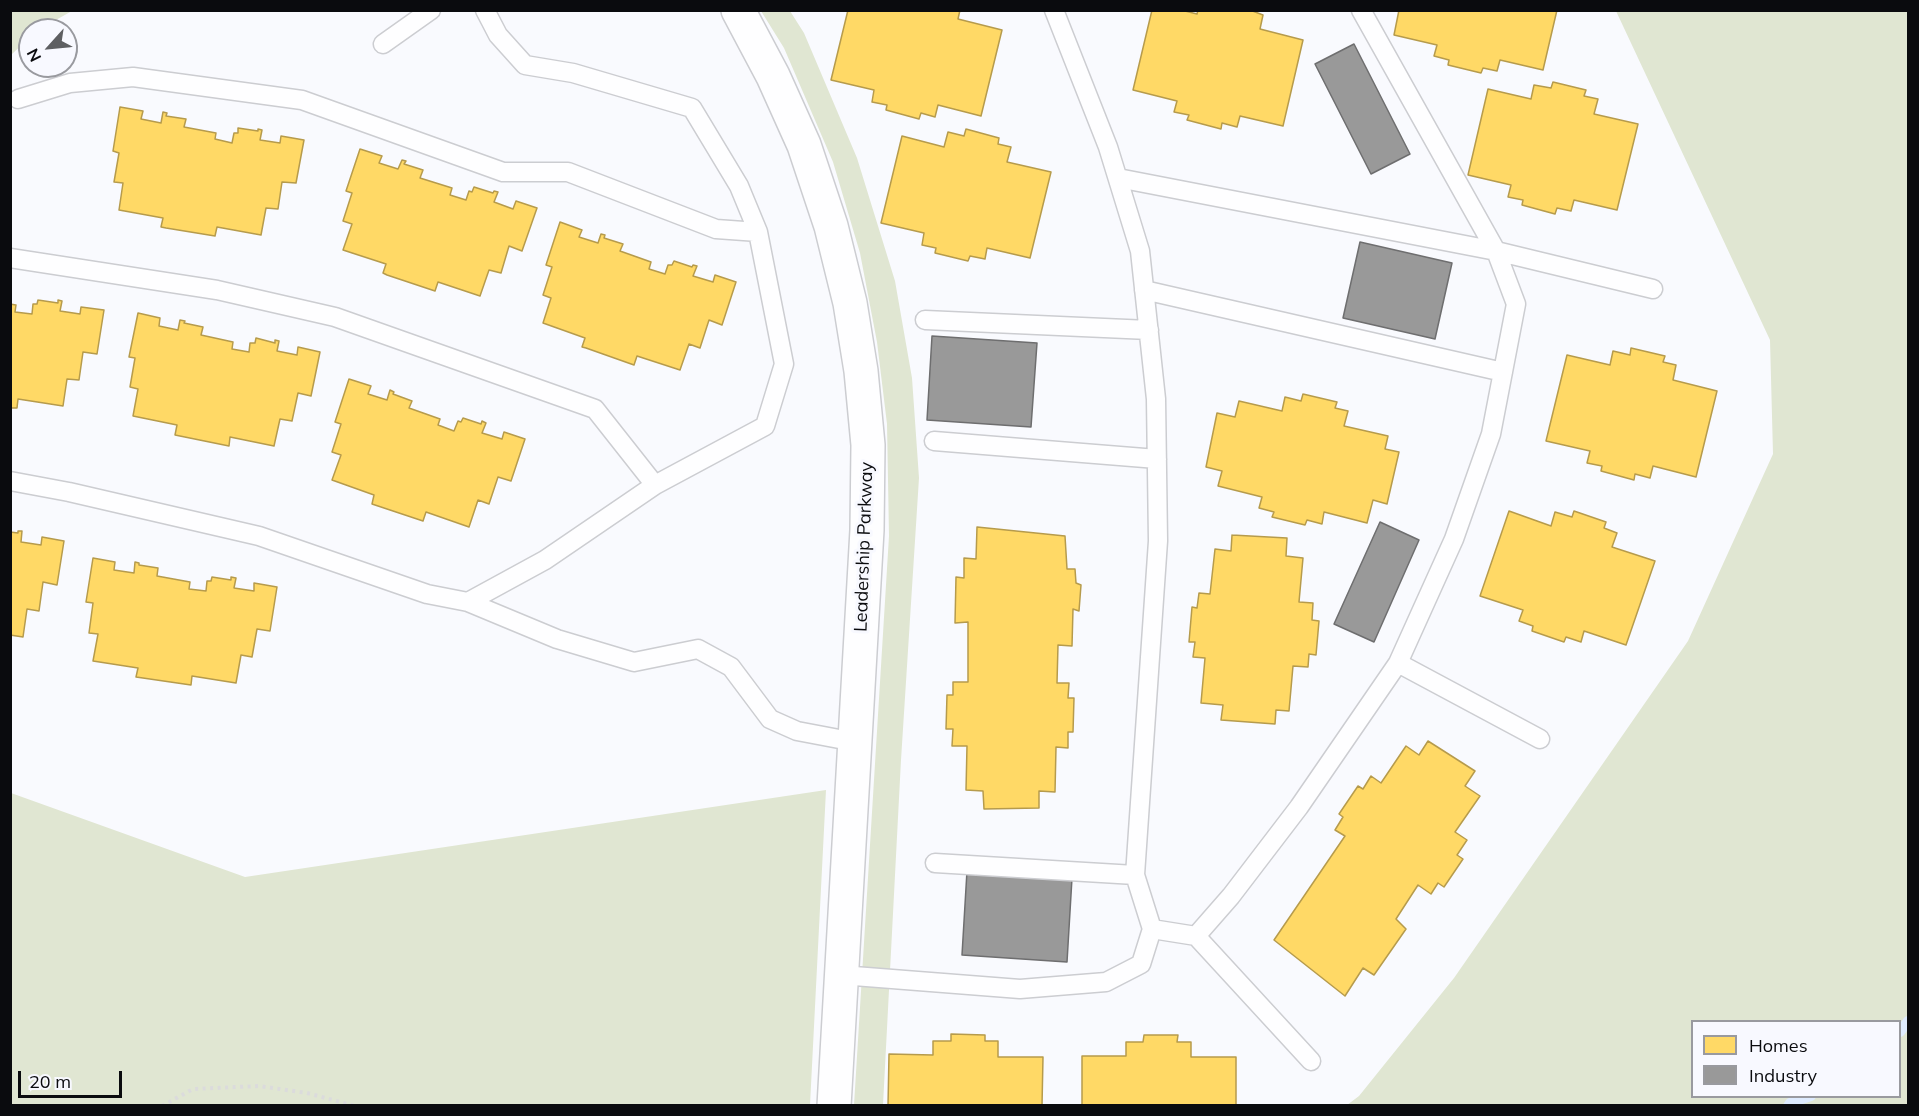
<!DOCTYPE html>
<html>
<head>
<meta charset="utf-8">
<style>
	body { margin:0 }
	#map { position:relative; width:1919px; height:1116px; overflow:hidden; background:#f9fafe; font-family:Mulish,sans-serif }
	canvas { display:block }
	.frame { position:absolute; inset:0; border:12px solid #0a0b0e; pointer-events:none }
	.legend { position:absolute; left:1691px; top:1020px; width:210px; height:78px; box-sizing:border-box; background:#f8f9ff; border:2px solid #999a9f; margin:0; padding:8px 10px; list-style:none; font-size:18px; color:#0a0b0e }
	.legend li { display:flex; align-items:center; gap:12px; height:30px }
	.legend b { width:30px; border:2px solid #999a9f }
	.north { position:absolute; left:18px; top:18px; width:60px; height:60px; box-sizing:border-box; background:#f8f9ff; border:2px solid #999a9f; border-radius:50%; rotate:243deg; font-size:16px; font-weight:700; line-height:24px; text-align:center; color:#0a0b0e }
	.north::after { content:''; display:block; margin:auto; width:21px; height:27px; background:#5e5f62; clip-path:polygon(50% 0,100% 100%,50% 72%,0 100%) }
	.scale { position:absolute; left:18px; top:1071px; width:104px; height:27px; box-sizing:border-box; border:3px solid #0a0b0e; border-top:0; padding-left:8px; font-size:18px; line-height:21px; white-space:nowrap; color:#0a0b0e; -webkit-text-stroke:4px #f8f9ff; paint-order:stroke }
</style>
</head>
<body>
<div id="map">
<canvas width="1919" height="1116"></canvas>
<div class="frame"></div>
<ul class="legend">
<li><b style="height:16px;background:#ffd966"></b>Homes</li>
<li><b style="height:16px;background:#999"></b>Industry</li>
</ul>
<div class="north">N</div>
<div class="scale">20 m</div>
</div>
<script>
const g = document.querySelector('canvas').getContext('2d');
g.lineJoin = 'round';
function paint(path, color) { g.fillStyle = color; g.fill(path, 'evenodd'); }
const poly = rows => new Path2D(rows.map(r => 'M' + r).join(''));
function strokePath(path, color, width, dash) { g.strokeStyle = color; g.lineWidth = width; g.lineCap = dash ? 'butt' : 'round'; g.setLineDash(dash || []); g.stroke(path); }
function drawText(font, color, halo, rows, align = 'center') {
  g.font = font + ' Mulish,sans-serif'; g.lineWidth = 6; g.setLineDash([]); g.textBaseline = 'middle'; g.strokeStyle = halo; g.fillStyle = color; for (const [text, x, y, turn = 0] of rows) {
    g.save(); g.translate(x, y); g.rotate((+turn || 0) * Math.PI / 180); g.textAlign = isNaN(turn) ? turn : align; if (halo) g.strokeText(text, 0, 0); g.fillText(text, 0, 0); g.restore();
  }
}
const green = poly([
	[11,10,72,10,72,11,38,30,30,30,30,37,11,55],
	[761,11,790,11,804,33,857,158,895,281,912,378,919,478,901,760,883,1105,854,1105,889,536,887,424,877,342,860,253,833,162,784,48],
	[1616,11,1908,11,1908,1105,1347,1105,1359,1096,1454,978,1688,641,1773,454,1770,340],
	[1692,1022,1900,1022,1900,1096,1692,1096],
	[826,790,810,1105,11,1105,11,793,245,877]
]);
const homes = poly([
	[848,10,960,10,958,19,1002,30,981,116,938,105,935,117,921,113,919,119,886,110,887,105,872,102,874,90,831,80,848,10],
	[1152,10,1181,10,1197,14,1198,10,1250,10,1263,15,1260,29,1303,40,1283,126,1240,116,1237,127,1222,123,1221,129,1187,120,1189,115,1174,112,1177,101,1133,90,1152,10],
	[1399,10,1557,10,1543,70,1500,60,1497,71,1483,68,1481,73,1448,65,1449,60,1434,56,1437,45,1394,35,1399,10],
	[1553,82,1586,90,1584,96,1598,99,1594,114,1638,124,1617,210,1574,200,1571,211,1557,208,1555,214,1522,205,1523,200,1508,197,1511,185,1468,175,1488,89,1531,99,1534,85,1551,88,1553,82],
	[120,107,143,111,141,119,161,123,163,112,167,113,166,116,186,119,184,127,216,133,215,139,232,143,234,133,238,133,238,128,258,131,258,129,262,130,260,140,280,143,281,136,304,140,296,183,282,182,278,209,266,208,261,235,217,227,215,236,166,228,161,227,163,218,119,210,123,183,114,182,119,153,113,151,120,107],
	[966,129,999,138,998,144,1011,147,1007,162,1051,172,1030,258,987,248,985,259,970,256,968,261,935,253,936,248,922,245,924,233,881,223,902,136,944,147,948,132,964,136,966,129],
	[360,149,382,156,379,163,398,169,402,160,406,161,404,164,423,170,420,178,452,188,450,195,466,200,469,191,472,192,474,187,493,193,494,191,498,192,494,202,513,209,516,201,537,208,522,251,509,246,501,273,489,270,480,296,438,282,435,291,387,275,383,273,386,264,343,250,352,224,343,221,352,193,346,191,360,149],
	[560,222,582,230,579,237,598,243,601,234,605,235,604,238,623,244,620,251,651,262,649,269,665,274,668,265,672,265,674,261,692,267,693,265,697,266,693,276,713,282,715,275,736,282,722,325,709,320,700,348,689,344,680,370,637,356,634,365,586,348,582,347,585,338,543,323,551,298,543,295,552,267,546,265,560,222],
	[38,300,58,303,58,300,62,301,60,311,80,314,81,307,104,310,97,354,83,352,79,380,67,379,63,406,18,399,17,408,10,408,10,304,16,305,15,312,32,314,33,304,37,304,38,300],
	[138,313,160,318,159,326,178,330,180,320,185,321,184,323,203,327,201,335,233,342,232,349,249,352,250,343,255,343,256,338,275,343,275,340,279,341,277,351,297,355,298,347,320,352,311,396,298,393,292,421,280,419,274,446,230,437,229,446,175,435,177,425,133,416,138,389,130,387,135,358,129,357,138,313],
	[1631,348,1665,356,1663,362,1676,365,1673,380,1717,391,1696,477,1653,466,1650,478,1635,474,1634,480,1601,471,1602,466,1587,463,1590,451,1546,441,1567,355,1610,365,1613,351,1630,355,1631,348],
	[349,379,371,386,368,394,387,400,390,390,394,392,393,394,412,401,409,408,440,419,438,425,454,431,458,421,461,422,463,418,481,424,482,421,486,423,482,433,502,439,504,432,525,439,511,481,498,477,489,504,478,500,469,527,426,512,423,521,372,504,374,495,332,480,341,455,332,452,341,424,335,422,349,379],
	[1303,394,1337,402,1335,408,1348,411,1344,426,1388,436,1385,449,1399,452,1387,504,1373,500,1367,523,1324,512,1322,524,1307,520,1305,525,1272,517,1274,512,1259,508,1262,497,1218,486,1222,471,1206,467,1217,413,1235,417,1239,401,1282,411,1285,397,1301,401,1303,394],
	[1509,511,1551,526,1555,512,1572,517,1574,511,1606,522,1604,528,1617,533,1612,547,1655,561,1626,645,1584,631,1581,642,1566,637,1564,642,1532,631,1533,626,1519,621,1523,610,1480,596,1509,511],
	[977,527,1065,536,1067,569,1075,569,1076,583,1081,585,1079,611,1073,609,1072,646,1058,645,1057,683,1069,683,1068,698,1074,698,1073,732,1068,732,1068,748,1056,747,1055,792,1039,791,1039,808,984,809,983,791,966,790,967,746,952,746,953,729,946,729,947,695,953,695,953,682,968,682,968,622,955,623,956,577,964,578,964,558,976,559,977,527],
	[18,531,22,531,21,542,41,545,42,537,64,541,57,585,43,582,39,611,27,609,23,637,10,635,10,532,18,533,18,531],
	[1232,535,1287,538,1286,556,1303,558,1299,602,1313,603,1312,620,1319,621,1316,655,1309,654,1308,667,1293,666,1289,711,1276,710,1275,724,1221,720,1223,705,1201,703,1205,658,1193,657,1195,642,1189,642,1192,607,1197,608,1199,593,1210,594,1215,549,1231,551,1232,535],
	[93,558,115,562,114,570,134,573,135,562,139,563,139,565,158,568,157,576,190,582,189,589,206,591,207,581,211,581,212,577,231,580,231,577,236,578,234,588,254,591,254,583,277,587,270,631,257,629,252,657,241,655,236,683,192,676,191,685,136,677,138,668,93,661,98,634,89,633,93,603,86,602,93,558],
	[1428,741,1475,771,1465,786,1480,796,1455,832,1467,840,1457,855,1463,859,1444,887,1438,883,1431,894,1418,885,1396,919,1406,929,1374,975,1363,968,1345,996,1274,940,1345,836,1335,830,1343,817,1339,814,1358,786,1363,789,1371,776,1381,783,1406,746,1419,755,1428,741],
	[951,1034,985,1035,985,1041,998,1041,998,1057,1043,1057,1042,1106,888,1106,889,1054,933,1055,933,1041,951,1041,951,1034],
	[1144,1035,1178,1035,1177,1042,1191,1042,1191,1057,1236,1057,1236,1106,1082,1106,1082,1056,1126,1056,1126,1042,1143,1042,1144,1035]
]);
const industry = poly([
	[1354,44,1410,154,1371,174,1315,64,1354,44],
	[1360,242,1452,263,1435,339,1343,318,1360,242],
	[932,336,1037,343,1031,427,927,420,932,336],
	[1380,522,1419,540,1374,642,1334,624,1380,522],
	[967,871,1072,878,1067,962,962,955,967,871]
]);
const stream = poly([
	[1900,1032,1908,1021],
	[1788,1106,1790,1103,1811,1096]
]);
const path = poly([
	[162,1106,193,1089,259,1086,307,1093,355,1106]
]);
const lane = poly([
	[383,44,431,10],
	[18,99,70,83,133,77,302,100,503,172,568,172,716,229,758,232,739,186,692,108,573,73,525,65,498,35,485,10],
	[1118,178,1496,251,1653,289],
	[10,258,217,290,335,317,595,409,655,485],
	[1144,290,1503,372],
	[925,320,1149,330],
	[934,441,1157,459],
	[10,481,69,492,259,536,427,594,468,602,545,560,655,485,765,426,784,364,758,232],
	[468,602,557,639,634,662,698,649,731,667,770,719,797,731,855,742],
	[1398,663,1540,739],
	[935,863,1135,875],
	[1152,929,1196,936,1231,896,1299,807,1398,663,1454,539,1491,434,1516,304,1496,251,1361,10],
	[1196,936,1311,1061],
	[841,975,1020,989,1106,982,1141,964,1152,929,1135,875,1158,541,1156,399,1140,251,1108,147,1054,10]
]);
const street = poly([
	[738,10,773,76,804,145,831,226,850,303,861,371,868,445,867,530,834,1106]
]);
const streetNames = [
	["Leadership Parkway",864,547,-88]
];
paint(green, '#e0e6d2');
paint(homes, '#ffd966');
strokePath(homes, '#b69b4c', 1.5);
paint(industry, '#999');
strokePath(industry, '#6e6e6f', 1.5);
strokePath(stream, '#deebfe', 10);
strokePath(lane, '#cccdd1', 21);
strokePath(street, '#cccdd1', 36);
strokePath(path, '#dbdbdc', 4, [3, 4.5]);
strokePath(lane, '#fefeff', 18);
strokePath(street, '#fefeff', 33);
drawText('18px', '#0a0b0e', '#f8f9ff', streetNames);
</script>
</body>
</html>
